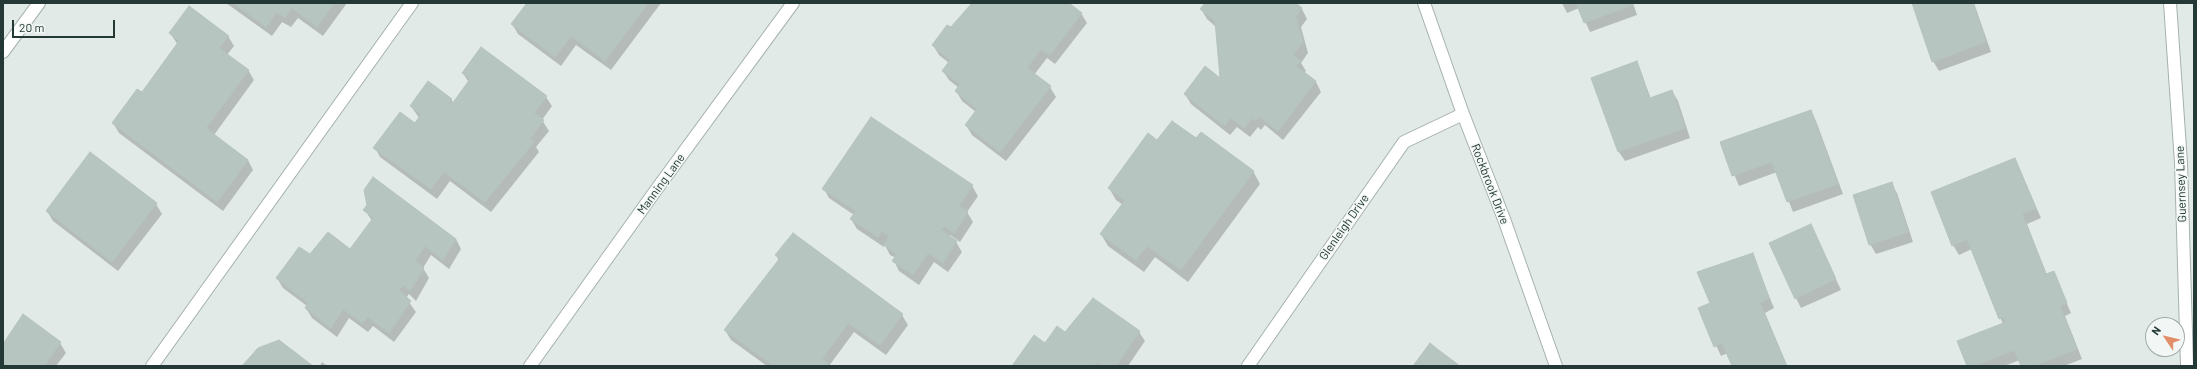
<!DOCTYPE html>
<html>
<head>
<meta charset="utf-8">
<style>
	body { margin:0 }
	#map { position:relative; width:2197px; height:369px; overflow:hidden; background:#e2eae7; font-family:Barlow,sans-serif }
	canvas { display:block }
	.frame { position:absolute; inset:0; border:4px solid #243935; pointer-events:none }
	.north { position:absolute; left:2145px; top:317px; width:40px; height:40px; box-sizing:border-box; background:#f2f7f5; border:1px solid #a0aba8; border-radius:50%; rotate:305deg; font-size:11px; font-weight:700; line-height:16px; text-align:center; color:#243935 }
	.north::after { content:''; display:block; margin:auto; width:14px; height:18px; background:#e18e69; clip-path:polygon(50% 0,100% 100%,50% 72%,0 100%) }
	.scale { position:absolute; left:12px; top:20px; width:103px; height:18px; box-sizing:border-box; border:2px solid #243935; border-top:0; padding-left:5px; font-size:12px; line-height:14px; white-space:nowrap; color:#243935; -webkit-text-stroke:3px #f2f7f5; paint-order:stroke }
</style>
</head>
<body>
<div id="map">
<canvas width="2197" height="369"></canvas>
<div class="frame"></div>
<div class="north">N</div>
<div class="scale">20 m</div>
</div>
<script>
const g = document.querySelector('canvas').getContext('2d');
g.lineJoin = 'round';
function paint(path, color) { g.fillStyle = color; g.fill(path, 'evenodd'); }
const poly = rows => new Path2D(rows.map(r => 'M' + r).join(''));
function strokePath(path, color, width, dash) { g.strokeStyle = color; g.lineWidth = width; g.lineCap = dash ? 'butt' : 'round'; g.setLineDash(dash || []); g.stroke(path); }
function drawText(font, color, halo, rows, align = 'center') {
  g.font = font + ' Barlow,sans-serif'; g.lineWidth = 3; g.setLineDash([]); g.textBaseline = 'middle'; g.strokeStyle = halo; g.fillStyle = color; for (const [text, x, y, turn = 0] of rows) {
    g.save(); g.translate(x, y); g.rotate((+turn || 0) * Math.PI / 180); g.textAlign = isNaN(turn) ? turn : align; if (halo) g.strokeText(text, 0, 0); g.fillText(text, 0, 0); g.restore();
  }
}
const shadow = poly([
	[226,3,347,3,323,36,298,18,291,27,282,22,272,36],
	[528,3,661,3,611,70,576,45,561,66,518,34,512,24],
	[974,3,1068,3,1081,13,1087,23,1055,64,1047,58,1034,75,1050,87,1056,97,1006,161,972,135,966,125,976,112,962,101,956,91,959,88,949,80,943,71,949,63,939,55,933,45],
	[1206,3,1294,3,1302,9,1307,19,1301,27,1308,53,1301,63,1306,71,1304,73,1316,82,1321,92,1283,140,1265,125,1261,130,1258,127,1250,137,1237,127,1230,135,1191,104,1185,94,1222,80,1216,27,1207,19,1201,9],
	[1562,3,1633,3,1637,15,1590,32,1579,8,1567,13],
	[1913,3,1974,3,1991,52,1939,71,1933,61],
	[170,33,228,36,234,46,227,55,248,70,254,80,214,135,248,160,253,170,223,211,119,133,113,123,142,93,178,45],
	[1636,62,1651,99,1672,91,1678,101,1690,138,1625,161,1619,152],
	[463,73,546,97,552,106,542,120,549,131,536,147,539,152,491,212,450,181,437,199,380,157,375,148,415,124,419,118,411,106,451,99,454,104,469,83],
	[1811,111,1816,121,1843,194,1793,212,1777,172,1739,186,1721,143],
	[1196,139,1253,171,1260,184,1188,282,1155,257,1144,272,1108,246,1101,234,1123,205,1116,200,1109,188,1158,142],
	[2015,159,2041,218,2027,224,2047,275,2053,272,2071,313,2065,316,2082,359,2064,366,2022,366,2020,360,2004,366,1969,366,2003,324,1972,249,1959,255,1953,245],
	[1891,184,1897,193,1913,242,1876,254,1870,244],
	[972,186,978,196,967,212,973,222,960,242,950,235,949,237,956,242,962,252,948,272,934,262,919,285,899,271,894,261,896,258,890,255,885,245,884,247,857,229,851,219,854,215,829,198,824,189],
	[156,204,162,214,118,271,53,221,47,211],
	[365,210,456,239,461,249,449,269,431,255,423,268,429,278,416,301,409,294,406,298,416,312,394,342,373,326,368,332,349,318,337,337,312,318,306,308,307,306,283,288,277,278,310,255,350,250,372,221],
	[1811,226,1841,290,1801,308,1796,298],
	[1752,254,1774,308,1765,313,1787,366,1733,366,1728,353,1721,356,1699,309,1712,303],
	[776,255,902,315,908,325,886,355,854,332,829,366,767,366,731,340,725,330,779,261],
	[1139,332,1145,341,1128,366,1013,366,1065,333],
	[60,343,66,353,56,366,3,366,3,346],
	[322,362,327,366,320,366]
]);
const building = poly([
	[233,3,334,3,317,27,292,8,285,18,277,12,266,27,233,3],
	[527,3,648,3,605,61,571,36,555,57,511,24,527,3],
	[972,3,1069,3,1082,13,1050,55,1041,49,1027,68,1051,86,1000,152,965,125,977,109,955,91,960,84,942,71,950,60,932,45,947,25,951,27,972,3],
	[1205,3,1296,3,1302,8,1296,17,1303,42,1293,55,1301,61,1296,66,1316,81,1278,131,1259,116,1255,121,1252,118,1244,128,1231,118,1224,126,1184,94,1205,66,1220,78,1215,21,1200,9,1205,3],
	[1576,3,1632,3,1633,5,1584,23,1576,3],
	[1912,3,1973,3,1986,42,1932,62,1912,3],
	[189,6,229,36,219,48,249,70,206,128,248,160,217,202,112,123,137,89,142,92,179,41,169,33,189,6],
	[481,47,547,96,534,113,544,120,530,139,534,142,485,202,444,172,431,189,373,148,400,112,415,123,421,114,410,106,428,81,452,99,449,102,452,104,470,79,462,73,481,47],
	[1637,61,1650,98,1672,90,1685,128,1618,152,1591,78,1637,61],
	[1811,110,1838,184,1787,202,1772,162,1732,176,1720,142,1811,110],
	[871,117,973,185,959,206,968,212,954,233,944,226,941,230,957,241,943,263,928,253,913,275,892,261,897,254,884,245,889,236,882,231,878,237,850,219,856,211,822,189,871,117],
	[1172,121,1196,138,1201,132,1254,171,1181,270,1147,246,1136,260,1100,234,1125,200,1108,188,1148,133,1157,140,1172,121],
	[90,152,157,203,112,262,46,211,90,152],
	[2015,158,2036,208,2022,214,2046,274,2054,271,2067,303,2060,306,2077,349,2034,366,2021,366,2014,350,1974,366,1967,366,1957,341,2006,322,2003,317,1999,319,1967,239,1952,246,1931,192,2015,158],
	[373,177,456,239,443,260,425,246,415,261,424,268,410,291,403,285,399,290,411,301,389,333,368,317,362,323,343,309,331,328,305,308,308,303,276,278,299,247,310,254,328,232,350,249,373,218,363,210,367,205,364,190,373,177],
	[1892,182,1908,232,1869,245,1853,195,1892,182],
	[1811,224,1836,279,1795,299,1769,243,1811,224],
	[793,233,903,314,880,345,848,323,822,359,831,366,774,366,724,330,780,258,775,255,793,233],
	[1753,253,1769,298,1760,303,1787,366,1732,366,1722,343,1714,347,1698,308,1710,303,1697,272,1753,253],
	[1093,298,1140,331,1116,366,1102,366,1097,362,1094,366,1012,366,1034,335,1045,343,1057,326,1065,332,1093,298],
	[23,314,61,342,44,366,3,366,3,344,23,314],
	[279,340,313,366,242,366,258,348,279,340],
	[1430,343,1436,348,1460,366,1413,366,1430,343]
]);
const minor = poly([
	[1424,3,1463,114,1504,219,1556,366],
	[2170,3,2181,163,2187,366],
	[3,52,39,3],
	[152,366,412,3],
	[530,366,656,190,793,3],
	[1248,366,1404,142,1463,114]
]);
const streetNames = [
	["Manning Lane",661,184,-54],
	["Rockbrook Drive",1490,184,69],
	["Guernsey Lane",2181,184,-92],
	["Glenleigh Drive",1344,227,-55]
];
paint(shadow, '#0003');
paint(building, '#b7c5c0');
strokePath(building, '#b5c3be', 1);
strokePath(minor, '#a5b1ae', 14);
strokePath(minor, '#fff', 12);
drawText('12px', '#243935', '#f2f7f5', streetNames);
</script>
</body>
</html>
